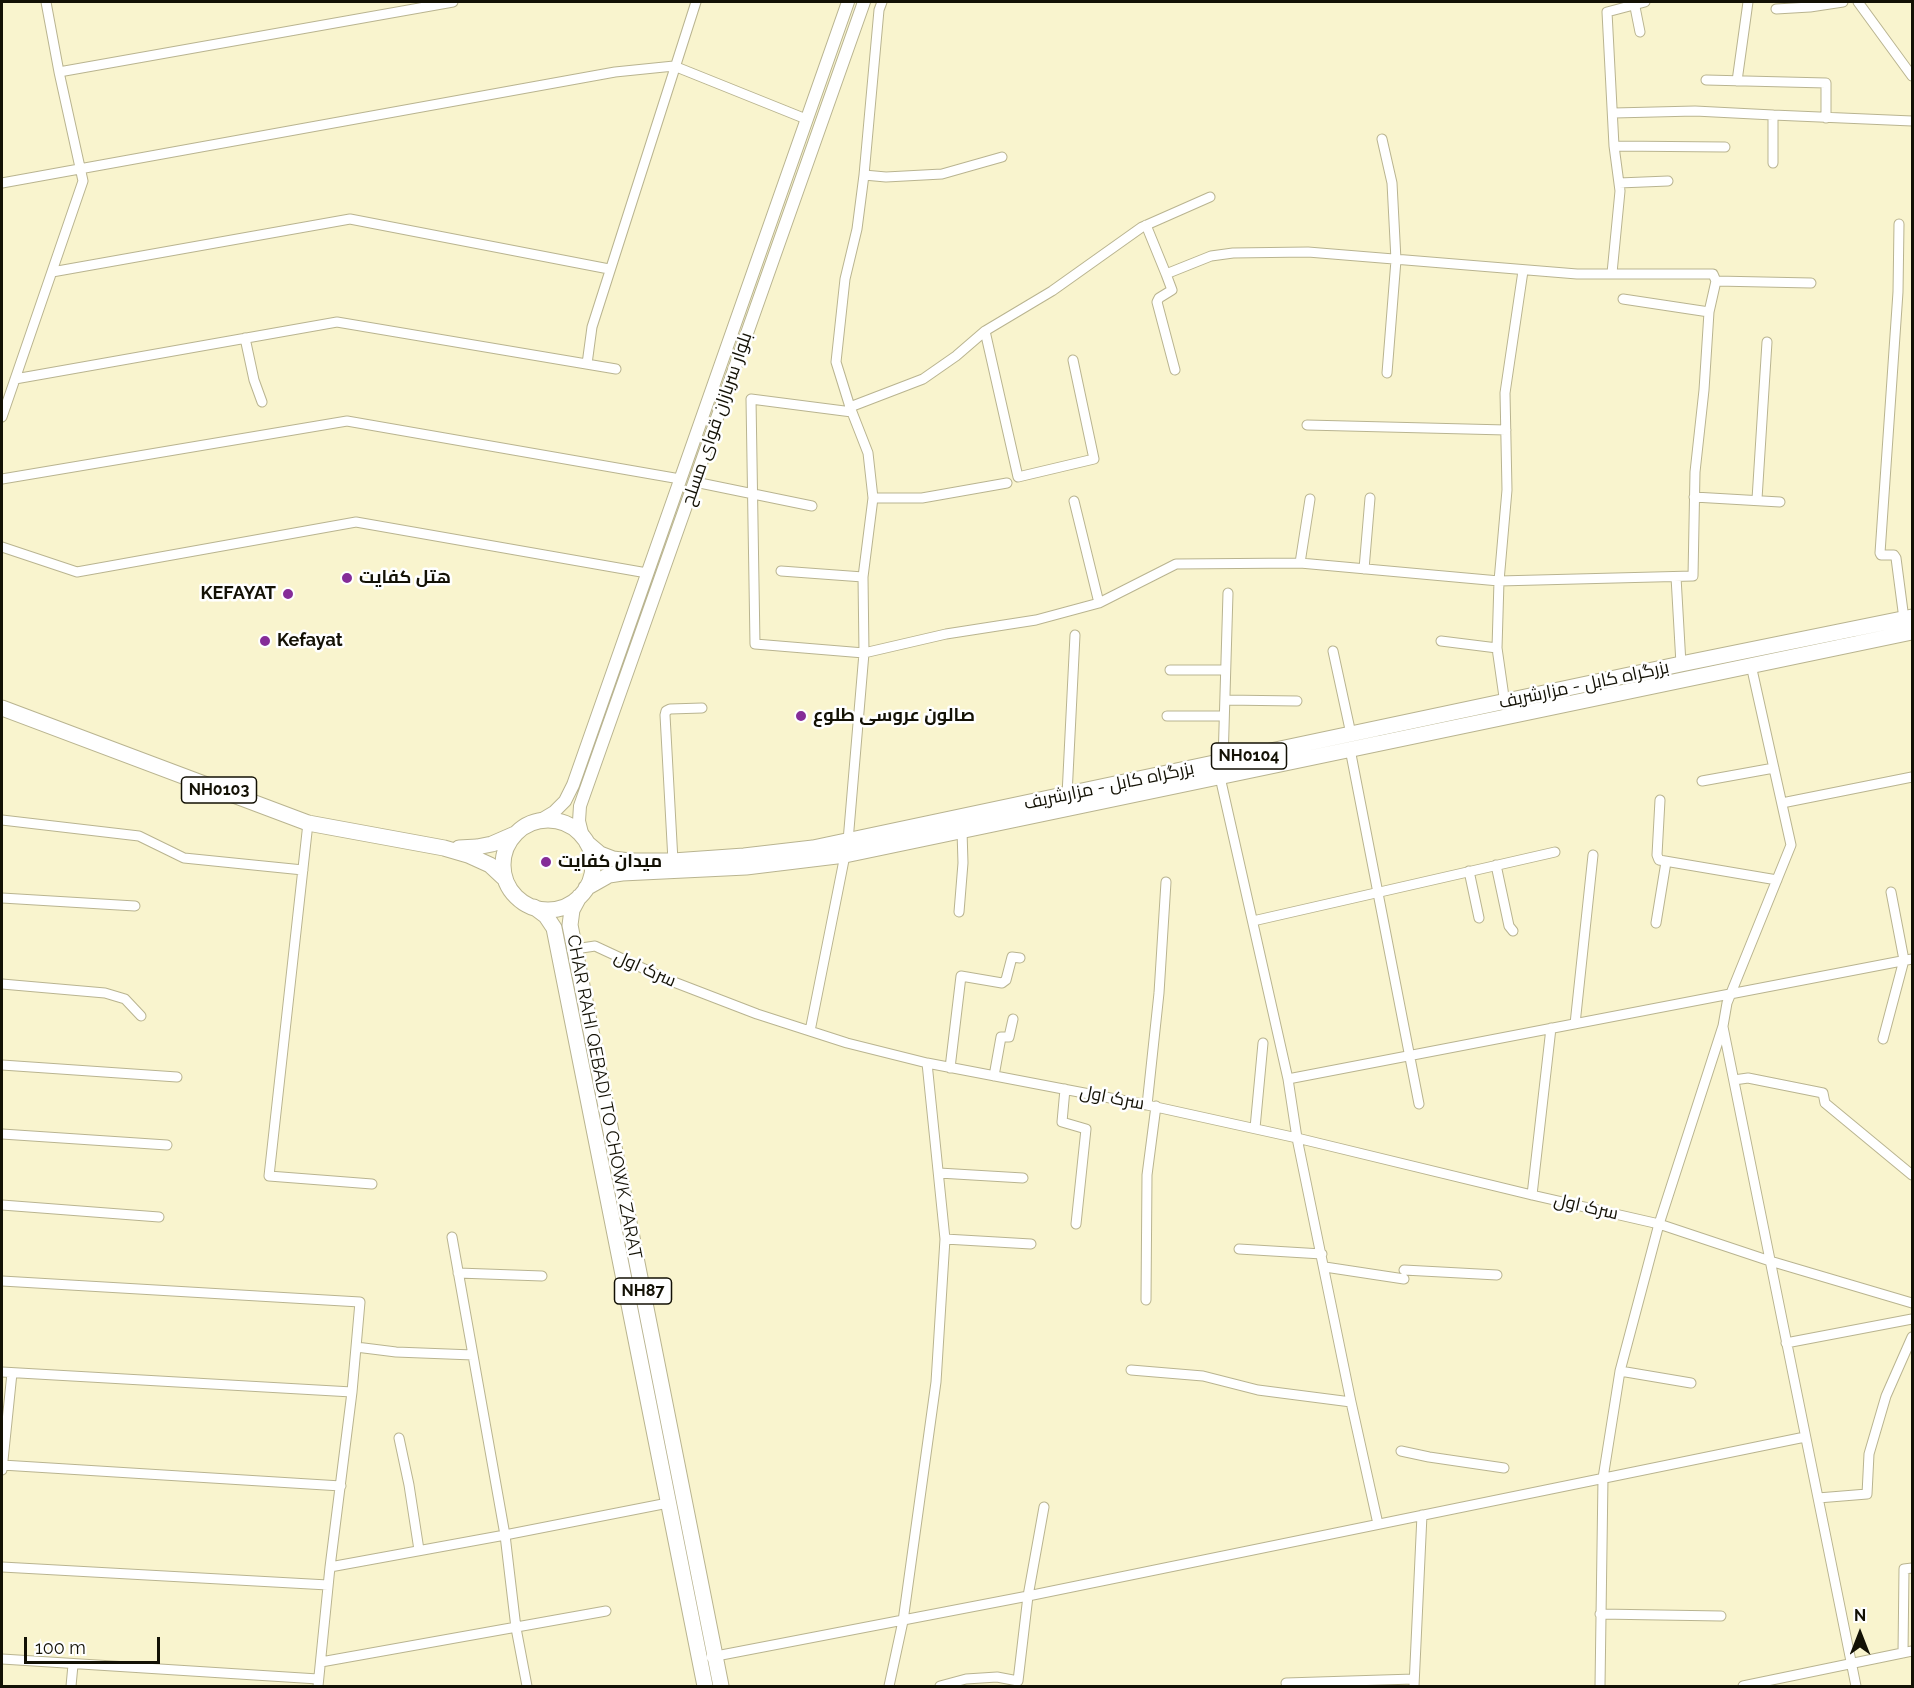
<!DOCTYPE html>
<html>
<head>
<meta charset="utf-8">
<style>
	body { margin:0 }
	#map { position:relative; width:1914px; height:1688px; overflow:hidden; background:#f9f4ce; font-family:Raleway,sans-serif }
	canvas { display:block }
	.frame { position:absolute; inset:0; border:3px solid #131105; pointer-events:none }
	.north { position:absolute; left:1830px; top:1604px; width:60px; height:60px; -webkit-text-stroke:4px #fff; paint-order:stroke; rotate:0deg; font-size:16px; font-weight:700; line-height:24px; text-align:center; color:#131105 }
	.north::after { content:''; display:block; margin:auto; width:21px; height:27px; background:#131105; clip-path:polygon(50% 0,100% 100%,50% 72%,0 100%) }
	.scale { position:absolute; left:24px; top:1637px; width:136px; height:27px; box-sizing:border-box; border:3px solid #131105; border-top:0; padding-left:8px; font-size:18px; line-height:21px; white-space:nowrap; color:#131105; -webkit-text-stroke:4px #fff; paint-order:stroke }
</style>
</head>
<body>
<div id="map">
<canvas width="1914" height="1688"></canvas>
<div class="frame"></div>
<div class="north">N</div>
<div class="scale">100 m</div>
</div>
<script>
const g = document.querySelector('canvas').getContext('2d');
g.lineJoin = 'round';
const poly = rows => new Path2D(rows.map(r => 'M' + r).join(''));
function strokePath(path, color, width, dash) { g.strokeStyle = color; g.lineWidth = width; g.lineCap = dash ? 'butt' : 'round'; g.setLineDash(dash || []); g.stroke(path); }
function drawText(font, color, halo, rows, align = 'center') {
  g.font = font + ' Raleway,Cairo,sans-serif'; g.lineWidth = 5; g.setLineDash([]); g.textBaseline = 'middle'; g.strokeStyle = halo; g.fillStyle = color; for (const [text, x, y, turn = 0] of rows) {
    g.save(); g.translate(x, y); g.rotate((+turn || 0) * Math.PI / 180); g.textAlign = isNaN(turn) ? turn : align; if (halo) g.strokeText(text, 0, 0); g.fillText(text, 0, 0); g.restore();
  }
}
const minor = poly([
	[1634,2,1640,32],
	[1858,2,1912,76],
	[1776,9,1810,7,1843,2],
	[59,72,453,2],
	[1706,80,1826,83,1826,118],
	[1737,81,1748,2],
	[1614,113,1695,111,1773,115],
	[1382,139,1392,183,1396,260,1387,373],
	[1614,146,1725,147],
	[1773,163,1773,115,1912,121],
	[864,175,886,177,942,174,1002,157],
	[2,183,615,72,674,66,806,119],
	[1619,183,1668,181],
	[1899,224,1898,292,1880,553,1881,555,1894,555,1896,558,1904,619],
	[1146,225,1166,274,1211,256,1233,253,1308,252,1577,274,1713,274,1716,281,1811,283],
	[52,272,350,219,609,269],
	[1612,273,1620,191,1614,146,1607,12,1645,2],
	[1166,274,1172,290,1159,298,1157,302,1175,370],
	[1623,299,1709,312],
	[985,331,1018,477,1094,459,1073,360],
	[245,338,254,380,262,402],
	[587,364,592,327,696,2],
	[15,379,337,322,616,369],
	[850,407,923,379,956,356,985,331,1052,291,1142,227,1210,197],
	[852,412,751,399,755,644,864,653,946,634,1036,620,1099,603,1176,564,1300,563,1499,581,1693,576,1695,472,1704,390,1709,312,1716,281],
	[2,417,83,181,59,72,46,2],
	[1307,425,1506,430],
	[2,479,347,421,680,479],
	[695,482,812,506],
	[1694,497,1780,502],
	[873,498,922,498,1007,483],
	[1757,499,1767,342],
	[1074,501,1099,603],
	[2,547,77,572,356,522,647,573],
	[1300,563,1310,499],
	[1364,569,1370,498],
	[781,571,863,577],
	[1676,577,1681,664],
	[1441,641,1497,648],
	[1333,651,1351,734],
	[1170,670,1225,670],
	[1225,700,1297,701],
	[1505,704,1497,648,1499,581,1507,490,1505,393,1523,271],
	[1167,716,1224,716],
	[1350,749,1419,1104],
	[1223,762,1228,593],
	[1220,777,1288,1079,1297,1138,1351,1402,1378,1524],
	[1702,781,1774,768],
	[1067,795,1075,635],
	[1660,800,1657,855,1659,860,1777,880],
	[1782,803,1912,777],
	[2,820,139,836,184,858,303,870],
	[308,823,269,1176,372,1184],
	[848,841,864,653,863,577,873,498,868,453,850,407,836,362,845,279,857,229,864,175,879,10,882,2],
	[673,861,665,715,666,711,670,709,702,708],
	[1496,865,1509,926,1513,931],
	[1469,871,1479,918],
	[2,898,135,906],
	[959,912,963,863,962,831],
	[1253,921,1555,852],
	[1656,923,1666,862],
	[575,949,595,946,666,979,757,1014,847,1043,927,1063,1147,1105,1297,1138,1532,1195,1659,1224,1770,1261,1912,1303],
	[2,984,105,993,125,999,141,1016],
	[1575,1024,1593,855],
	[1723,1027,1856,1686],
	[810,1031,845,855],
	[1883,1039,1904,960,1891,892],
	[2,1065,177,1077],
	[950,1068,961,976,1002,983,1006,980,1012,957,1020,958],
	[994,1076,1001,1037,1009,1037,1013,1019],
	[1288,1079,1912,959],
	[1734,1080,1748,1078,1823,1093,1825,1103,1912,1175],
	[1065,1089,1062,1122,1086,1129,1076,1224],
	[1147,1105,1159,993,1166,882],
	[1255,1128,1263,1043],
	[2,1134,167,1145],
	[939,1173,1023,1178],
	[1532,1195,1551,1028],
	[2,1205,159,1217],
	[452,1237,505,1535,516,1628,527,1686],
	[945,1239,1031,1244],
	[1239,1249,1322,1254],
	[1325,1267,1404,1279],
	[1404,1270,1497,1275],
	[458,1273,542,1276],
	[2,1281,360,1302,352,1392,330,1567,318,1686],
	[1146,1300,1147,1175,1156,1106],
	[1786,1343,1912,1319],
	[356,1347,396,1352,473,1355],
	[1131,1370,1203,1376,1258,1390,1351,1402],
	[1620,1371,1691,1383],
	[2,1372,352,1392],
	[399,1438,409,1485,419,1550],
	[1401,1451,1429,1457,1504,1468],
	[2,1465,341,1486],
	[2,1470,12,1373],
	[1818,1498,1867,1494,1869,1454,1886,1396,1912,1337],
	[2,1567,328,1585],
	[330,1567,505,1535,668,1503],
	[1600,1614,1721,1616],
	[1903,1653,1904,1569,1912,1568],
	[711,1657,1028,1596,1805,1437],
	[2,1659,318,1679],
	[321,1662,606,1611],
	[1286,1683,1414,1679],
	[71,1686,73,1665],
	[889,1686,903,1621,936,1382,945,1239,927,1063],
	[940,1686,966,1679,997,1677,1018,1681,1028,1596,1044,1507],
	[1414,1686,1422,1515],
	[1600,1686,1603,1478,1620,1371,1659,1224,1723,1026,1727,1003,1791,845,1751,665],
	[1743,1686,1912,1651]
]);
const secondary = poly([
	[539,821,554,812,565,801,573,785,848,2],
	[583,837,579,821,580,806,586,789,864,2]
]);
const trunk = poly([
	[2,708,308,823,444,848,468,855,490,865,505,879],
	'503 865a45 45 0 1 1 90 0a45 45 0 1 1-90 0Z',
	[587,843,600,854,613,859,629,861,673,861,744,856,813,848,1681,664,1912,617],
	[459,848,477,847,492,844,515,834],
	[586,888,609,875,622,873,746,867,845,855,1912,632],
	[579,897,572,910,570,925,721,1686],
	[534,907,546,916,554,928,705,1686]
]);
const markers = [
	[347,578,6,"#852c98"],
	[288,594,6,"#852c98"],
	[265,641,6,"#852c98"],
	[801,716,6,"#852c98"],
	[546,862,6,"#852c98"]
];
const shields = [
	[1249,756,75],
	[219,790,75],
	[643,1291,57]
];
const shieldNames = [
	["NH0104",1249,756],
	["NH0103",219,790],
	["NH87",643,1291]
];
const streetNames = [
	["بلوار سربازان قوای مسلح",717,419,-71],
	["بزرگراه کابل - مزارشریف",1584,685,-12],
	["بزرگراه کابل - مزارشریف",1109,786,-12],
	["سرک اول",645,969,24],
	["CHAR RAHI QEBADI TO CHOWK ZARAT",604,1097,79],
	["سرک اول",1112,1098,11],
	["سرک اول",1586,1207,13]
];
const poiNames = [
	["هتل کفایت",359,578],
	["KEFAYAT",276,594,"right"],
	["Kefayat",277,641],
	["صالون عروسی طلوع",813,716],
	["میدان کفایت",558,862]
];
strokePath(minor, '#b9b490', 11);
strokePath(secondary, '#b9b490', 14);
strokePath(trunk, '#b9b490', 17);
strokePath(minor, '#fff', 9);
strokePath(secondary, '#fff', 12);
strokePath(trunk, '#fff', 15);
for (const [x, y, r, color] of markers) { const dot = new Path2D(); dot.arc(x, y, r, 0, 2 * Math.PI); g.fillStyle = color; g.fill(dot); strokePath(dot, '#fff', 2); }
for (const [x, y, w] of shields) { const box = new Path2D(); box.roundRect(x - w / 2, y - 13, w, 26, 4.5); g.fillStyle = '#fff'; g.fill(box); strokePath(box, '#131105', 1.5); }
drawText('bold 16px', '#131105', null, shieldNames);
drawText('18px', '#131105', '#fff', streetNames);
drawText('bold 18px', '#131105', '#fff', poiNames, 'left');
</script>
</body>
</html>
